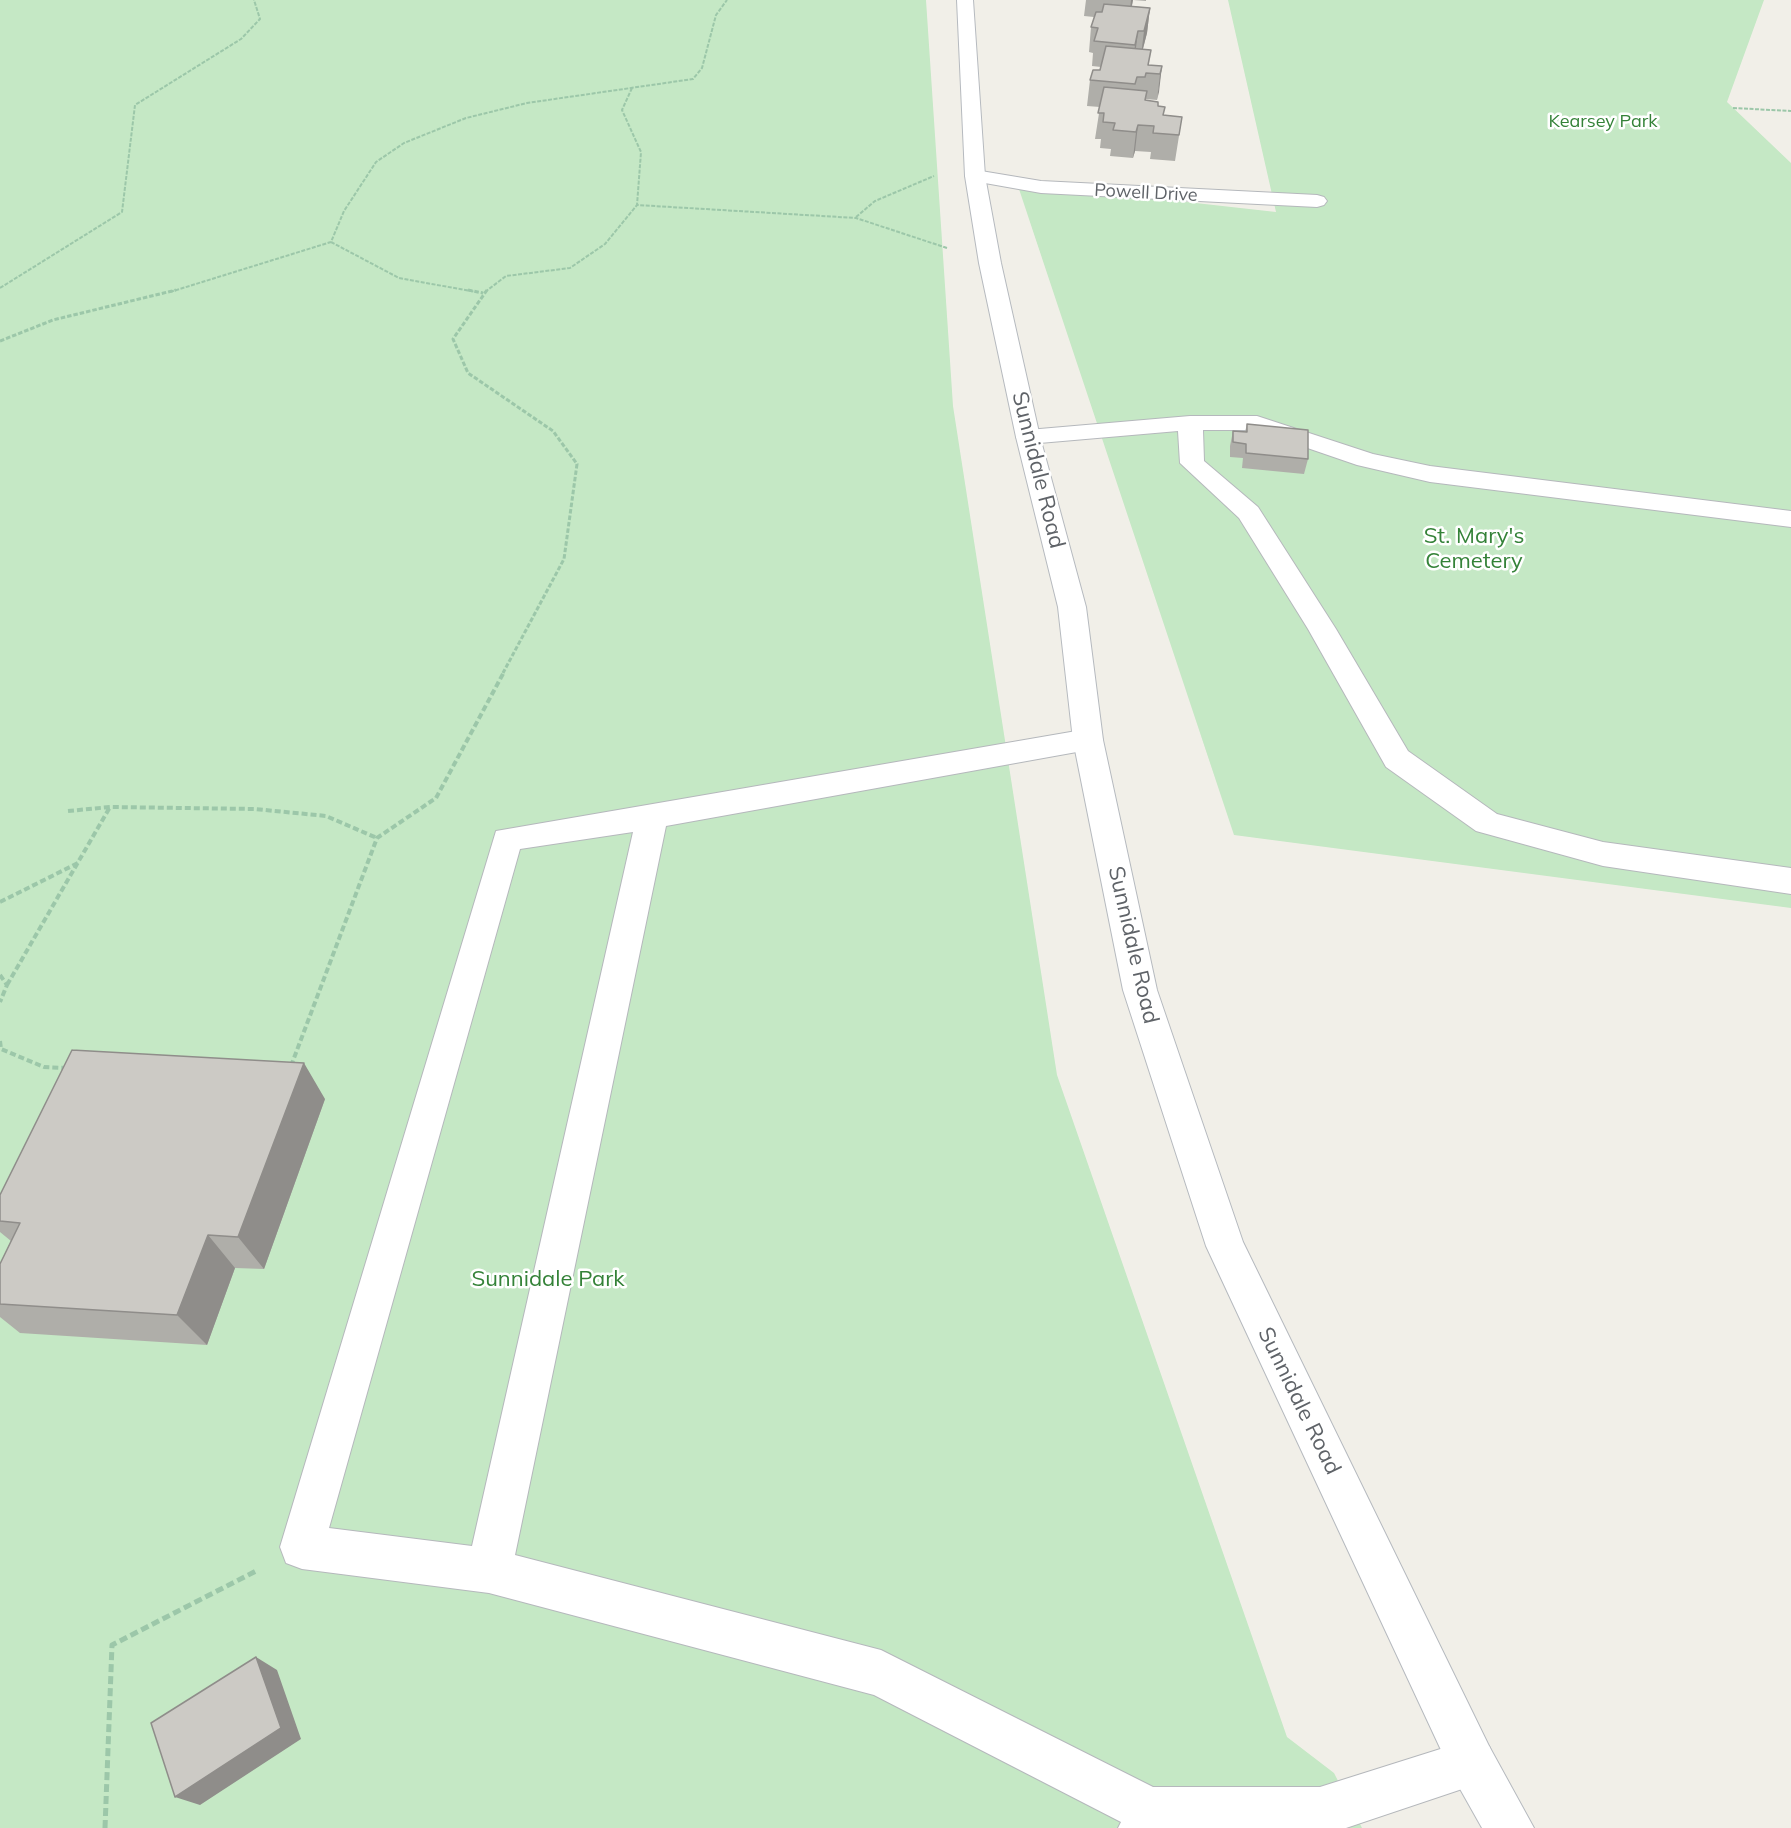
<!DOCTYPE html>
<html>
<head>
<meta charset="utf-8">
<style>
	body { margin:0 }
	canvas { display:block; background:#f1efe8 }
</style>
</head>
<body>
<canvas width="1791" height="1828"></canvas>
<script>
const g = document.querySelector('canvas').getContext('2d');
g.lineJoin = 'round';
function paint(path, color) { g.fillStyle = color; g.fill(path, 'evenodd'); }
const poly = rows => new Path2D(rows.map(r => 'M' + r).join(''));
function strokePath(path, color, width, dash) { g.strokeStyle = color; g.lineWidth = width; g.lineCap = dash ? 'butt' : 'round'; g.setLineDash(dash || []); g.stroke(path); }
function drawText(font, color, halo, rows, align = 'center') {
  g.font = font + ' Mulish,sans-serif'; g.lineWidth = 5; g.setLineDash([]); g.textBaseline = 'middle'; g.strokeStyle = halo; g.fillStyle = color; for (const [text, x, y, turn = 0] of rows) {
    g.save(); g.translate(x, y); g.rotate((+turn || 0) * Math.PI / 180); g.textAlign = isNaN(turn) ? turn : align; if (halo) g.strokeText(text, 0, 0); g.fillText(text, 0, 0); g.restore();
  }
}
const green = poly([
	[0,0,926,0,953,406,1057,1075,1287,1737,1334,1773,1362,1828,0,1828],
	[1228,0,1764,0,1727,102,1791,163,1791,908,1234,835,1017,183,1276,212]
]);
const pathFar3 = poly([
	[632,88,622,110,641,152,637,205],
	[1733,108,1791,111],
	[856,217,875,201,934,176],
	[331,242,399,278,476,292],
	[0,288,122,212,135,105,241,39,260,19,254,0],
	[170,292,331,242,344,211,376,162,404,143,466,118,527,103,693,79,702,68,716,15,727,0],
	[485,292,506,276,570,268,605,244,637,205,856,218,947,248]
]);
const pathFar2 = poly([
	[468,290,483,293],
	[487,290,453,339,468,373,553,431,577,464,564,559,503,673],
	[0,341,53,320,176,290]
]);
const pathFar1 = poly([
	[68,811,110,807,255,809,326,816,377,838],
	[0,902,80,862],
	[0,975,7,985,0,1002],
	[7,985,110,807],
	[0,1041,1,1049,44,1067,66,1068],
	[291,1066,377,838,436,798,504,672]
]);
const path = poly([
	[105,1828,112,1645,256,1571]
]);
const lane = poly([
	[1190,416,1257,416,1373,454,1430,466,1791,511,1791,527,1430,482,1357,465,1255,430,1203,430,1204,461,1258,507,1336,629,1408,751,1497,814,1603,842,1791,868,1791,894,1603,866,1476,831,1386,767,1308,629,1239,518,1180,463,1178,431,1028,444,1019,442,1016,437,1019,432,1028,430,1190,416],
	[1088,729,1099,732,1103,740,1099,748,666,826,515,1555,881,1650,1153,1787,1320,1787,1472,1739,1489,1746,1496,1763,1489,1780,1346,1828,1118,1828,1121,1822,874,1695,489,1593,302,1569,286,1563,280,1547,496,831,1088,729],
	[633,832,472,1546,329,1528,520,849,633,832]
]);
const street = poly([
	[975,170,1041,181,1317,195,1324,197,1327,201,1324,205,1317,207,1041,193,968,180,965,176,968,172,975,170]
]);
const secondary = poly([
	[957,0,973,0,985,176,1001,263,1040,437,1086,607,1103,740,1157,990,1243,1242,1489,1746,1534,1828,1482,1828,1455,1780,1206,1246,1123,990,1073,740,1058,607,1016,437,979,263,965,176,957,0]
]);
const wall = poly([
	[1086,0,1146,0,1146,1,1133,0,1132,6,1150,8,1147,33,1143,49,1149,65,1162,66,1157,100,1146,99,1146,100,1158,106,1164,115,1182,117,1175,161,1150,159,1151,152,1135,151,1133,158,1110,156,1111,149,1100,148,1101,139,1095,139,1100,107,1087,106,1090,80,1100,70,1101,67,1092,66,1093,53,1089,52,1091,27,1094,17,1084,16],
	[1247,424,1308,459,1304,474,1242,468,1243,458,1230,457,1230,446,1233,431,1245,432],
	[325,1099,264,1269,235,1268,207,1345,20,1333,0,1317,0,1264,11,1241,0,1232,0,1195]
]);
const shadedWall = poly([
	[1131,0,1133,0,1129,19],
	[1150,8,1147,33,1141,56,1144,31],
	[1138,31,1135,56,1132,70,1135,45],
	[1162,66,1159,92,1157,100,1160,74],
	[1138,125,1135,151,1133,158,1136,132],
	[304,1063,325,1099,264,1269,238,1237],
	[208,1235,235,1268,207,1345,177,1315],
	[256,1657,277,1670,301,1739,200,1805,175,1797]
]);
const building = poly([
	[1104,4,1150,8,1144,31,1138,31,1135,45,1094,41,1098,28,1091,27,1096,12,1102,12,1104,4],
	[1106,46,1151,50,1148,65,1162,66,1160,74,1146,73,1145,77,1137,77,1135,84,1090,80,1093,70,1100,70,1106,46],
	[1104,87,1147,91,1145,100,1158,102,1158,106,1165,107,1163,115,1182,117,1179,135,1153,133,1154,126,1138,125,1136,132,1113,130,1115,123,1103,122,1104,113,1098,113,1104,87],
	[1247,424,1308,430,1308,459,1246,453,1246,444,1233,442,1233,431,1247,432,1247,424],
	[72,1050,304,1063,238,1237,208,1235,177,1315,0,1304,0,1264,20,1223,0,1221,0,1195,72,1050],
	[256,1657,281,1728,175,1797,151,1723,256,1657]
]);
const farParknames = [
	["Kearsey Park",1603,122]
];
const farStreetnames = [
	["Powell Drive",1146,193,3]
];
const streetNames = [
	["Sunnidale Road",1038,470,76],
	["Sunnidale Road",1133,945,77],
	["Sunnidale Road",1299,1401,64]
];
const parkNames = [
	["St. Mary's",1474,536],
	["Cemetery",1474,561],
	["Sunnidale Park",548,1279]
];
paint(green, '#c5e8c5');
strokePath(lane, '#b5b8bc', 2);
strokePath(street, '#b5b8bc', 2);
strokePath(secondary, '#b6babf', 2);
strokePath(pathFar3, '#9cc7a9', 2, [4, 1.5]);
strokePath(pathFar2, '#9cc7a9', 3, [4.5, 2]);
strokePath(pathFar1, '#9cc7a9', 4, [6, 3]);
strokePath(path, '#9cc7a9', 5, [8, 4]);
paint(lane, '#fff');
paint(street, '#fff');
paint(secondary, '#fff');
paint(wall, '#afaea9');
paint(shadedWall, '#8f8d8a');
paint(building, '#cccac5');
strokePath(building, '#8f8d8a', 1.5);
drawText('18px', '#348238', '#fff', farParknames);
drawText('18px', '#5f6368', '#fff', farStreetnames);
drawText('22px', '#5f6368', '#fff', streetNames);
drawText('22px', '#348238', '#fff', parkNames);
</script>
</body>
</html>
